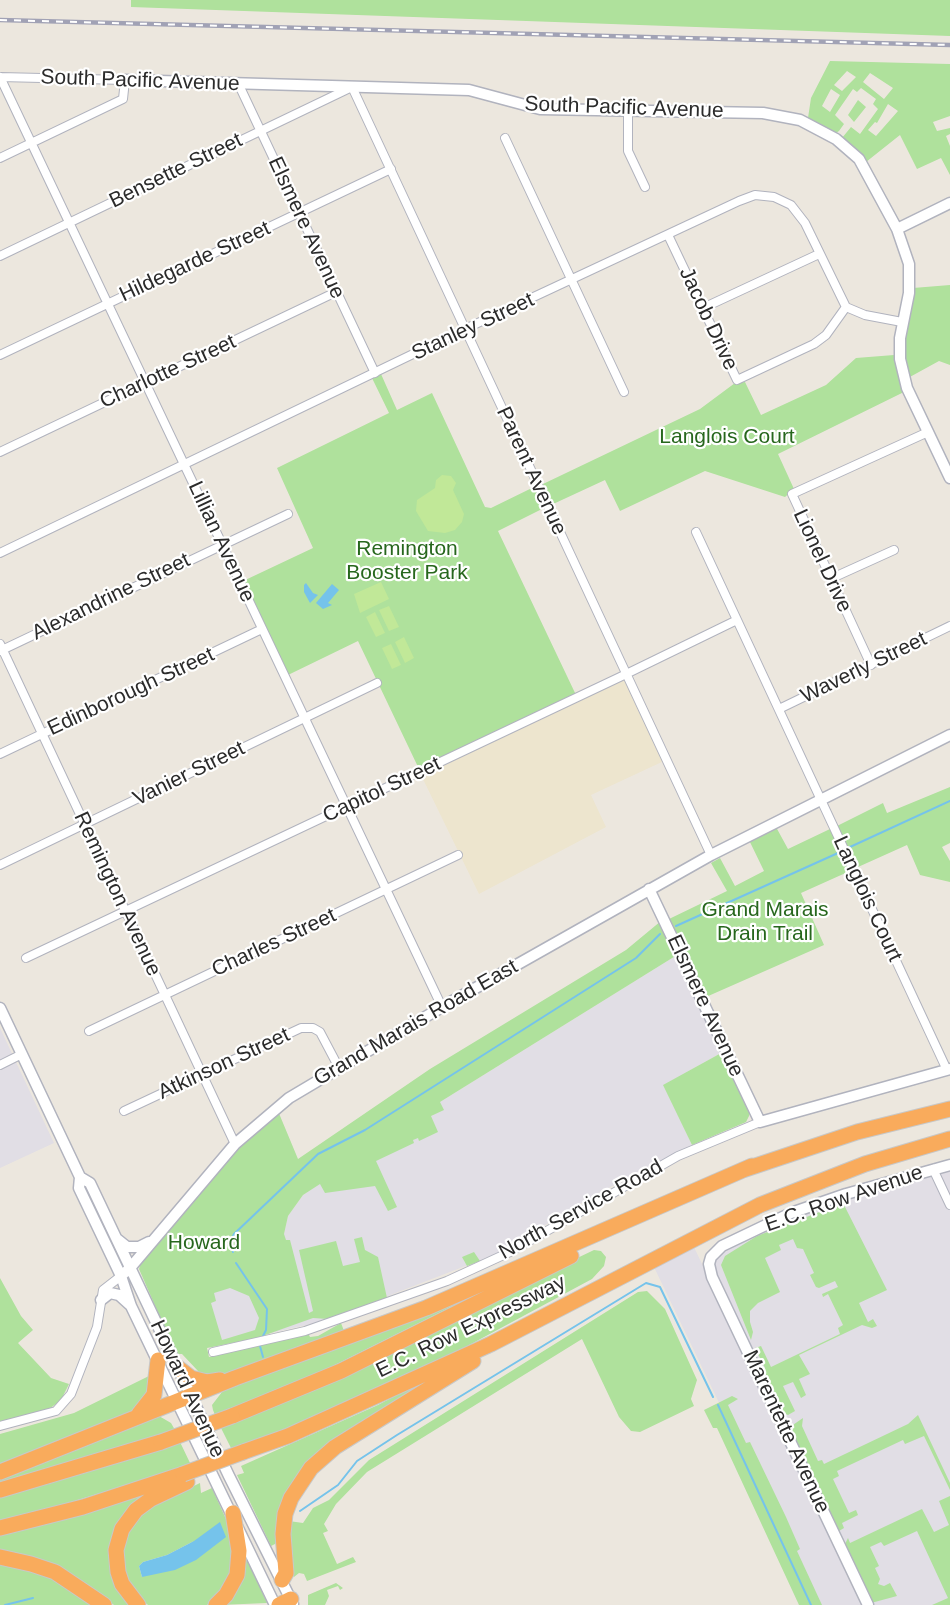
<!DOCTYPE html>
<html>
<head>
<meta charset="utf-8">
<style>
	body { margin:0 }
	canvas { display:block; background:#ece7de }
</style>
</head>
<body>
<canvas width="950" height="1605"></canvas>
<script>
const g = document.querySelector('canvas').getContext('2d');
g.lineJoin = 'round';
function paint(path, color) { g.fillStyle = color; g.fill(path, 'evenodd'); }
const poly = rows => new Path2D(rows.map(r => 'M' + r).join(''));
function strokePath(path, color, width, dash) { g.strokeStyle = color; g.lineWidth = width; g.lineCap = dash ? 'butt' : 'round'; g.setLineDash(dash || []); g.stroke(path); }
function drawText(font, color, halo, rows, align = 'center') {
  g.font = font + ' Arial,sans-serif'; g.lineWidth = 4.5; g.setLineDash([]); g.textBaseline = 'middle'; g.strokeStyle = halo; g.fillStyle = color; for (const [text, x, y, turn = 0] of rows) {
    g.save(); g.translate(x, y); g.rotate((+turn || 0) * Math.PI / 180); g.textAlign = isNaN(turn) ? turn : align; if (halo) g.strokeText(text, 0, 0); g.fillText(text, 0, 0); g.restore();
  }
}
const industrial = poly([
	[677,955,723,1052,664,1085,692,1145,595,1195,499,1253,323,1321,207,1348,195,1281,284,1234,288,1216,303,1195,440,1102],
	[0,1028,54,1143,0,1168],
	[950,1167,950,1605,872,1605,714,1272,714,1260,722,1249,829,1202],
	[693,1245,864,1605,816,1605,653,1265]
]);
const education = poly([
	[626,678,664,761,591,795,606,827,479,894,421,775]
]);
const green = poly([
	[131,0,950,0,950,36,131,7],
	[830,61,950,64,950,116,933,122,937,131,950,128,950,134,946,136,950,146,950,175,941,158,917,169,900,135,866,162,842,138,851,127,860,134,878,109,873,104,876,99,861,88,857,92,853,89,835,115,844,124,839,131,836,133,808,118,811,98],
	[847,71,856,77,842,91,834,85],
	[870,73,893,88,884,99,863,82],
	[831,89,840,95,830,112,822,106],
	[888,104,898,111,876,136,868,130,875,122,877,123],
	[858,100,866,107,854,122,848,115],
	[950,285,950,365,939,361,908,378,903,344,913,288],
	[894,355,904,392,778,454,794,489,785,497,705,471,620,511,605,480,551,505,543,484,700,409,735,383,745,382,761,415,826,385,856,358],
	[381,374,397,410,432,393,485,507,491,508,536,486,544,508,498,531,576,695,419,769,358,641,288,675,241,582,313,548,277,468,389,413,372,378],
	[950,787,950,843,942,847,950,861,950,882,920,875,907,845,858,867,837,826,883,803,887,813],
	[776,827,788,849,830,829,850,871,801,893,824,945,706,997,669,919,727,891,711,863,720,858,735,886,764,871,749,840],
	[661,921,677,955,440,1102,444,1110,431,1116,438,1132,419,1141,418,1138,413,1140,414,1143,376,1161,397,1207,388,1211,375,1186,325,1193,320,1184,303,1195,288,1216,284,1234,286,1240,290,1240,309,1313,313,1311,299,1250,336,1241,343,1266,360,1262,354,1239,362,1237,365,1250,378,1257,387,1298,328,1319,313,1318,257,1338,207,1348,209,1357,308,1333,310,1337,318,1336,341,1323,344,1331,213,1378,198,1377,198,1371,182,1354,176,1354,139,1269,141,1262,239,1147,278,1111,298,1159,430,1069,626,950],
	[230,1288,249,1296,259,1318,255,1330,222,1340,211,1303,216,1301,214,1293],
	[723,1052,750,1109,749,1116,746,1122,692,1145,663,1085],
	[843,1203,887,1290,859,1303,868,1322,873,1319,877,1326,872,1328,862,1325,799,1355,810,1374,799,1379,806,1395,801,1398,793,1382,783,1386,795,1411,788,1415,783,1413,762,1371,765,1368,755,1348,761,1346,771,1367,840,1334,838,1328,843,1325,828,1294,823,1297,822,1294,838,1287,835,1281,819,1288,816,1287,810,1275,814,1273,803,1249,797,1248,793,1239,779,1245,781,1250,765,1258,780,1292,758,1303,750,1311,750,1322,753,1332,751,1340,721,1265,725,1256,757,1236],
	[594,1250,601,1251,606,1257,604,1266,592,1279,460,1350,303,1422,232,1450,221,1428],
	[474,1252,480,1261,467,1266,462,1257],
	[513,1276,327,1369,215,1415,213,1410,212,1405,222,1392,221,1389],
	[0,1278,21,1316,33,1330,18,1343,51,1378,69,1384,61,1400,49,1409,0,1422],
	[647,1291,665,1309,697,1380,691,1399,694,1406,640,1432,631,1431,619,1417,582,1339,367,1472,336,1504,324,1524,328,1531,323,1533,337,1564,353,1557,356,1562,307,1581,304,1574,299,1573,294,1577,290,1572,292,1542,286,1535,289,1521,303,1523,313,1508,329,1500,369,1460,638,1292],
	[479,1351,318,1457,275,1544,271,1546,237,1475,244,1473,241,1466,378,1405],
	[153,1374,152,1387,139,1408,0,1466,0,1434,74,1413],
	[732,1396,738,1399,728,1405,746,1443,750,1442,786,1517,800,1549,797,1551,822,1605,799,1605,717,1428,713,1428,704,1410],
	[918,1415,950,1483,950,1490,924,1436,905,1444,903,1440,837,1471,839,1476,833,1479,849,1513,856,1510,858,1515,842,1523,844,1528,839,1531,834,1526,787,1429,803,1418,802,1426,818,1461,822,1460,824,1464,908,1424],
	[159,1416,171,1423,175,1430,0,1483,0,1475],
	[180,1442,191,1465,0,1524,0,1497],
	[200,1483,201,1493,212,1488,234,1537,234,1569,216,1598,207,1605,148,1605,132,1592,120,1554,130,1523,142,1511],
	[194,1541,142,1577,139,1566,143,1562,167,1555],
	[141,1495,131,1506,113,1539,132,1605,114,1605,74,1579,0,1552,0,1535],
	[950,1496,950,1605,932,1605,948,1598,917,1531,884,1546,881,1542,870,1547,879,1566,875,1568,880,1579,878,1584,884,1586,890,1583,897,1596,871,1603,844,1546,848,1538,850,1543,922,1509,934,1532,949,1525,939,1501],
	[244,1551,267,1603,220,1605],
	[0,1561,58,1581,95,1605,0,1605],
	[336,1583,343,1588,340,1590,338,1586,327,1590,329,1596,325,1605,308,1605,308,1595]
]);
const pitch = poly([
	[442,475,451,476,456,483,453,490,464,514,462,522,455,530,445,533,428,531,416,511,417,500,435,488,436,480],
	[381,582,389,599,360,613,354,594],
	[389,606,399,627,389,631,379,610],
	[375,612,385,633,376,637,366,617],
	[404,637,414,658,405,663,395,642],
	[391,644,401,665,392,669,382,648]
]);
const water = poly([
	[306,583,313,593,318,595,310,603,304,592,304,585],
	[332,584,339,590,328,603,332,605,323,609,316,603],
	[220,1522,226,1537,196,1560,175,1570,142,1577,139,1566,143,1562,167,1555,194,1541]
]);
const stream = poly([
	[850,847,950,801],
	[676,926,838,853],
	[233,1252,231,1240,234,1234,318,1154,365,1130,636,958,660,934],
	[236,1263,267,1309,266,1330,263,1336],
	[260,1346,263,1357],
	[718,1405,811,1605],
	[300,1511,338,1485,357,1461,397,1435,646,1283,660,1287,713,1397],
	[5,1605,33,1598]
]);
const street = poly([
	[0,77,442,1007],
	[0,77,125,80,123,99,0,158],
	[238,83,375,373],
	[628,111,628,151,645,187],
	[505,138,624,392],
	[668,235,737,380,814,344,826,335,846,307],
	[0,256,352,87,711,855],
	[703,308,819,254],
	[0,355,391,169],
	[0,452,336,292],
	[696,532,947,1070],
	[0,553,465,329,739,201,755,195,774,197,791,205,805,223,846,307,865,315,902,322],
	[830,579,894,550],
	[0,644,235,1144],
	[0,651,288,514],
	[871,665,792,494,928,432],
	[779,709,950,626],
	[0,754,262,629],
	[0,865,377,683],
	[26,958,620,677,737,620],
	[89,1031,458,855],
	[0,1065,22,1054],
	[124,1111,301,1028,313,1028,320,1032,339,1068],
	[933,1169,950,1205],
	[213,1352,305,1331,447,1281,510,1252,678,1156,760,1122],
	[0,1426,56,1411,71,1394,97,1327,103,1290,121,1276]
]);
const secondary = poly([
	[125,80,469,90,540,109,763,113,800,120,836,139,859,159,897,229,909,264,909,293,900,338,900,359,907,388,950,478],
	[897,229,950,203],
	[649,889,760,1122,950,1069],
	[0,1008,80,1177,79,1188,121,1276,131,1306,275,1605],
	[80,1177,90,1183,229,1476,293,1604],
	[117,1239,127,1247,139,1247,149,1242],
	[121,1276,130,1268,235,1144,289,1098,442,1007,711,855,950,735],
	[101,1300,110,1293,119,1295,130,1305],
	[868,1605,712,1277,709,1264,711,1257,722,1246,791,1213,846,1194,950,1165]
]);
const highway = poly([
	[743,1170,857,1132,950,1109],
	[177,1367,191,1378,207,1382,220,1380],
	[139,1414,154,1395,158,1360],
	[232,1416,341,1371,571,1256],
	[243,1452,288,1436,491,1344,760,1205,865,1164,950,1139],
	[0,1472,235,1378,426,1308,752,1166],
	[0,1490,161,1442],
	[0,1528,83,1507,183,1474],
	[0,1557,31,1564,55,1572,104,1605],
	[282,1580,286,1573,283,1534,285,1514,291,1498,311,1468,335,1447,473,1361],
	[138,1605,122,1584,118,1572,116,1550,122,1529,136,1510,151,1499,187,1482],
	[216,1605,226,1595,237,1575,239,1551,233,1513],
	[279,1605,291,1599]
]);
const rail = poly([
	[0,20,950,45]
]);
const highwayBridge = poly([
	[161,1442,232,1416],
	[183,1474,243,1452]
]);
const streetNames = [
	["South Pacific Avenue",140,81,2],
	["South Pacific Avenue",624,108,2],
	["Bensette Street",176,171,-26],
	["Elsmere Avenue",306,228,65],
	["Hildegarde Street",195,262,-25],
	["Jacob Drive",708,319,65],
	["Stanley Street",473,327,-25],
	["Charlotte Street",168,372,-25],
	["Parent Avenue",531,471,65],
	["Lillian Avenue",221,542,65],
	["Lionel Drive",822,561,65],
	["Alexandrine Street",111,597,-26],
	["Waverly Street",864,668,-26],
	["Edinborough Street",131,692,-25],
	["Vanier Street",189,774,-26],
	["Capitol Street",382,790,-25],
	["Remington Avenue",117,894,65],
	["Langlois Court",867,899,65],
	["Charles Street",274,943,-25],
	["Elsmere Avenue",705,1006,65],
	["Grand Marais Road East",416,1023,-30],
	["Atkinson Street",224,1064,-25],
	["E.C. Row Avenue",844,1199,-19],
	["North Service Road",581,1210,-29],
	["E.C. Row Expressway",471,1327,-26],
	["Howard Avenue",187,1389,65],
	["Marentette Avenue",786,1432,65]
];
const parkNames = [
	["Langlois Court",727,437],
	["Remington",407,549],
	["Booster Park",407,573],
	["Grand Marais",765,910],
	["Drain Trail",765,934],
	["Howard",204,1243]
];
paint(industrial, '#e1dee5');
paint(education, '#ede5ce');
paint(green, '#afe19c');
paint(pitch, '#c1e898');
paint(water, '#75c3eb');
strokePath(stream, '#75c3eb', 2);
strokePath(street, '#b1b3be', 10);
strokePath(secondary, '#b1b3be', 13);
strokePath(highway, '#c8c8c8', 17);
strokePath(street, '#fff', 8);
strokePath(secondary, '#fff', 10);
strokePath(highway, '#f9ab5c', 15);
strokePath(rail, '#a1a2b5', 4.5);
strokePath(rail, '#fff', 2, [7]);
strokePath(highwayBridge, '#c8c8c8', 17, []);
strokePath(highwayBridge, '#f9ab5c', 15);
drawText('21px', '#2b2b2b', '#fff', streetNames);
drawText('21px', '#27671d', '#fff', parkNames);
</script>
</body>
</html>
